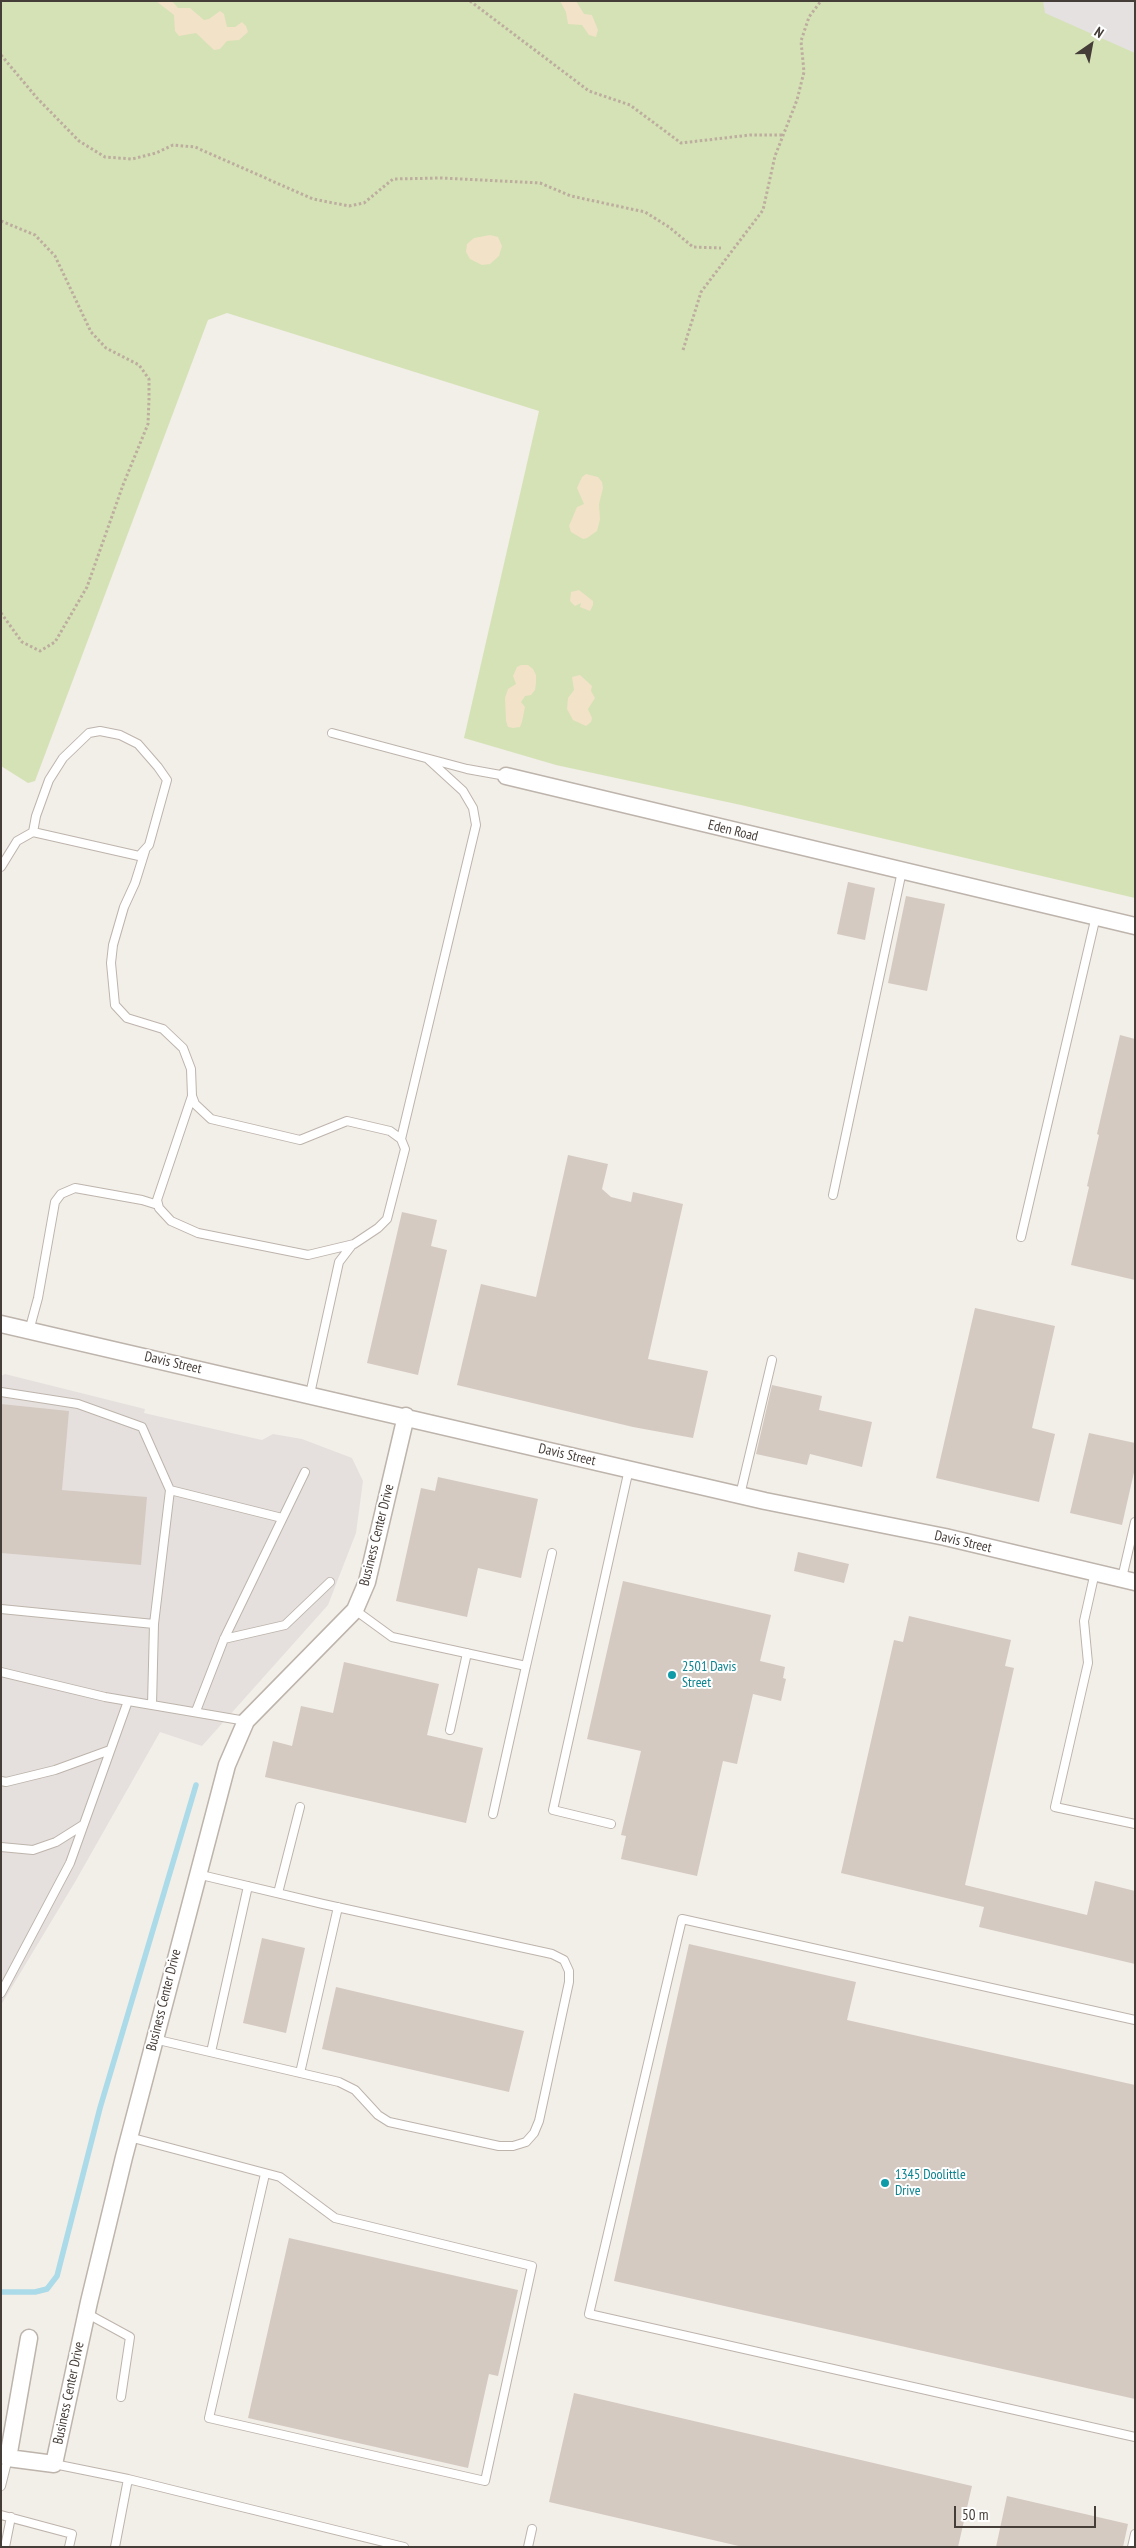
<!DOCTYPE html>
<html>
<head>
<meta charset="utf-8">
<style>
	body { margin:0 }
	#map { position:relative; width:1136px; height:2548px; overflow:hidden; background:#f2eee8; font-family:"PT Sans Narrow",sans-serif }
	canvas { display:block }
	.frame { position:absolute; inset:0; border:2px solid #453d38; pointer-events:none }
	.north { position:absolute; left:1066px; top:20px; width:50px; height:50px; -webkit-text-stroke:4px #fff; paint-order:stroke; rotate:33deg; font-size:14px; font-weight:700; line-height:20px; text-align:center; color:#453d38 }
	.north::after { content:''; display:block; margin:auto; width:18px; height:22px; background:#453d38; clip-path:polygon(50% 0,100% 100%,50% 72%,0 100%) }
	.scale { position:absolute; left:954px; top:2506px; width:142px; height:22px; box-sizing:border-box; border:2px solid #453d38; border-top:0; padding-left:6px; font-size:15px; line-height:18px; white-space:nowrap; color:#453d38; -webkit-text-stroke:4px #fff; paint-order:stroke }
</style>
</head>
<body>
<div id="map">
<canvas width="1136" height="2548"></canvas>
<div class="frame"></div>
<div class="north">N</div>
<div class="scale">50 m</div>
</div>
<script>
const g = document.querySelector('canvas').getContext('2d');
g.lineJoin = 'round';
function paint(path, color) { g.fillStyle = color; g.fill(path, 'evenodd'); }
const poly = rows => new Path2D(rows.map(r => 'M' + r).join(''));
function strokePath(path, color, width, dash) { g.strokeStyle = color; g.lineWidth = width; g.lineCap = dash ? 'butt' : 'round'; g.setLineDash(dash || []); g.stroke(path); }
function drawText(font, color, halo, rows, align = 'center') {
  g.font = font + ' "PT Sans Narrow",sans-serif'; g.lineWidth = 4; g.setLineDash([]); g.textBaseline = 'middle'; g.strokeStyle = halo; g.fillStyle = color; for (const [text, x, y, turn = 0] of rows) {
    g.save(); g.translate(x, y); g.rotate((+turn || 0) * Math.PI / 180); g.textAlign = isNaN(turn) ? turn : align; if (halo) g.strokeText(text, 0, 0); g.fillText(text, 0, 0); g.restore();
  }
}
const industrial = poly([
	[5,1374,145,1409,144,1413,262,1440,273,1434,302,1439,352,1458,363,1481,356,1533,328,1605,202,1746,160,1732,75,1882,1,2005,1,1376]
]);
const green = poly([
	[1,1,1135,1,1135,898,741,805,556,765,464,738,539,411,227,313,208,320,35,781,28,783,1,766]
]);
const sand = poly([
	[156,1,172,1,178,8,190,8,204,20,209,19,220,11,224,14,227,27,235,27,242,22,246,26,248,32,239,40,227,41,220,49,214,50,196,33,179,36,175,31,174,15],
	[560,1,576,1,584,14,592,15,598,30,596,37,589,35,582,25,568,24,566,12],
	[490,235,498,237,502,246,499,256,490,264,482,265,470,259,466,252,467,244,474,238],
	[586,474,598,477,602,482,603,488,599,504,600,519,597,531,587,538,583,539,571,532,569,526,577,507,584,504,577,488,582,477],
	[579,590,593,601,593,605,590,611,580,607,581,603,575,606,570,601,571,592],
	[521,665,528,665,533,669,536,675,536,683,535,690,531,695,525,696,521,702,525,707,522,722,520,727,513,728,508,727,506,721,505,698,508,689,516,684,513,676,517,667],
	[580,675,592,686,591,691,595,698,588,709,592,718,591,722,586,726,573,720,567,709,568,698,574,690,572,677]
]);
const parking = poly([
	[1043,1,1135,1,1135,53,1045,13]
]);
const stream = poly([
	[1,2292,35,2292,47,2289,57,2276,100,2108,196,1785]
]);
const building = poly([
	[848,882,875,888,865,940,837,934],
	[906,896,945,904,927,991,888,983],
	[1120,1035,1135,1039,1135,1280,1071,1265,1089,1187,1087,1186,1099,1135,1097,1134],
	[568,1155,608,1164,602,1189,611,1197,631,1202,633,1192,683,1204,648,1359,708,1371,693,1438,633,1427,457,1385,481,1284,536,1297],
	[402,1212,437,1220,431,1246,447,1250,418,1375,367,1363],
	[975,1308,1055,1326,1032,1428,1055,1434,1039,1502,936,1478],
	[772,1385,822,1396,819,1410,872,1422,862,1467,810,1454,807,1465,756,1454],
	[1,1404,69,1411,62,1490,147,1497,141,1565,1,1553],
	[1089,1433,1135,1443,1135,1468,1122,1525,1070,1513],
	[438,1477,538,1499,521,1578,478,1568,467,1617,396,1601,421,1488,435,1491],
	[798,1552,849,1564,844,1583,794,1571],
	[623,1581,771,1615,760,1661,785,1667,783,1678,786,1679,781,1701,753,1694,737,1764,723,1761,697,1876,621,1859,626,1836,621,1835,641,1751,587,1739],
	[909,1616,1011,1640,1005,1666,1014,1668,965,1885,1087,1915,1095,1881,1135,1891,1135,1964,979,1927,984,1907,841,1873,894,1640,903,1642],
	[344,1662,439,1684,427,1735,483,1748,466,1823,265,1777,273,1741,292,1746,301,1706,333,1713],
	[262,1938,305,1948,286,2033,243,2023],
	[689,1944,856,1982,847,2020,1135,2085,1135,2399,614,2281],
	[336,1987,524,2031,509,2092,322,2049],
	[289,2238,518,2290,498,2376,489,2374,468,2468,248,2418],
	[574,2393,972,2486,958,2547,743,2547,549,2502],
	[1007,2496,1128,2524,1123,2547,996,2547]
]);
const path = poly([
	[470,1,589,91,630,105,681,143,750,135,783,135],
	[1,55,37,98,79,141,105,157,132,159,156,153,173,145,195,147,313,199,349,206,364,203,393,179,441,178,540,183,571,196,645,212,669,227,693,247,721,248],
	[1,221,35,235,55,256,91,332,106,348,139,365,149,379,149,399,148,424,123,485,87,587,55,642,40,651,22,642,1,613],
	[683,350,701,292,763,210,775,156,797,100,804,72,801,41,809,17,821,1]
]);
const lane = poly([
	[332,733,467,769,506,776],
	[145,851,135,883,124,907,113,945,111,963,115,1005,127,1018,163,1029,183,1048,191,1069,192,1096,195,1104,211,1119,300,1140,347,1121,390,1131,401,1139,405,1149,387,1219,378,1228,354,1244,308,1255,198,1233,171,1221,159,1208,157,1200,192,1096],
	[1,867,17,841,33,832,139,856,149,845,167,780,158,767,138,744,120,735,100,731,89,733,63,758,49,780,36,816,33,832],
	[401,1139,476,825,473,808,463,791,428,759],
	[833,1195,902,871],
	[1021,1237,1096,916],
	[29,1331,38,1298,55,1202,61,1194,75,1188,142,1200,158,1205],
	[1,1392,78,1404,142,1427,170,1490,282,1518],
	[310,1394,339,1262,352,1245],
	[740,1495,772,1360],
	[1095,1572,1084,1621,1088,1663,1055,1807,1135,1824],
	[1122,1578,1135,1522],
	[1,1609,154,1624],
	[355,1610,392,1637,526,1666,493,1814],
	[224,1639,285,1625,330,1582],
	[526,1666,552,1553],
	[1,1672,105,1697,246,1721],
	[152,1705,154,1624,170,1490],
	[196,1711,224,1639,305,1472],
	[450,1730,467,1653],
	[1,1781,6,1782,55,1770,110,1750],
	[611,1824,553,1810,629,1469],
	[1,1847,33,1850,56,1842,83,1825],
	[278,1893,300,1807],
	[1,1993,70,1863,128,1701],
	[1135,2020,682,1919,589,2314,1135,2437],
	[154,2039,339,2082,355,2090,378,2115,389,2122,499,2146,513,2146,526,2142,534,2133,539,2121,569,1982,569,1971,564,1960,552,1954,323,1904,197,1874],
	[211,2052,248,1886],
	[300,2073,338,1907],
	[129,2137,280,2177,335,2218,532,2266,485,2481,209,2418,265,2174],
	[86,2313,130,2337,121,2397],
	[54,2464,128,2479,404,2547],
	[1,2486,8,2458],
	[1,2515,72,2534,69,2547],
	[5,2547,11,2517],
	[115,2547,128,2479],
	[528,2547,532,2529],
	[1132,2547,1135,2534]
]);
const street = poly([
	[506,776,1135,926],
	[1,1324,765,1501,945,1537,1135,1582],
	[29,2338,8,2458,54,2464,89,2302,124,2157,227,1765,246,1721,355,1610,367,1582,406,1416]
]);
const markers = [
	[672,1675,5,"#0f9aa8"],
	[885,2183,5,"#0f9aa8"]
];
const streetNames = [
	["Eden Road",733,831,14],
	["Davis Street",173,1363,13],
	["Davis Street",567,1455,13],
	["Business Center Drive",377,1535,-76],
	["Davis Street",963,1542,13],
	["Business Center Drive",164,2000,-76],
	["Business Center Drive",69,2393,-78]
];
const cultureNames = [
	["2501 Davis",682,1667],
	["Street",682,1683],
	["1345 Doolittle",895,2175],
	["Drive",895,2191]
];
paint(industrial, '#e5e0dd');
paint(green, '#d5e2b6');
paint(sand, '#f2e2c8');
paint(parking, '#e4e1e0');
strokePath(stream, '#abdae8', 5.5);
paint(building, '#d5cac2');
strokePath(lane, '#bdb4ac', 10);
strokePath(street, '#bdb4ac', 19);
strokePath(path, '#bdad9f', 3, [2.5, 2.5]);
strokePath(lane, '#fff', 8);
strokePath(street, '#fff', 16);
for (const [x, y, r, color] of markers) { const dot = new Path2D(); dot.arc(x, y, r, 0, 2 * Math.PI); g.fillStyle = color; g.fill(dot); strokePath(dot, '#fff', 2); }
drawText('14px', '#453d38', '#fff', streetNames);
drawText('14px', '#0d838f', '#fff', cultureNames, 'left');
</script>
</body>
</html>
